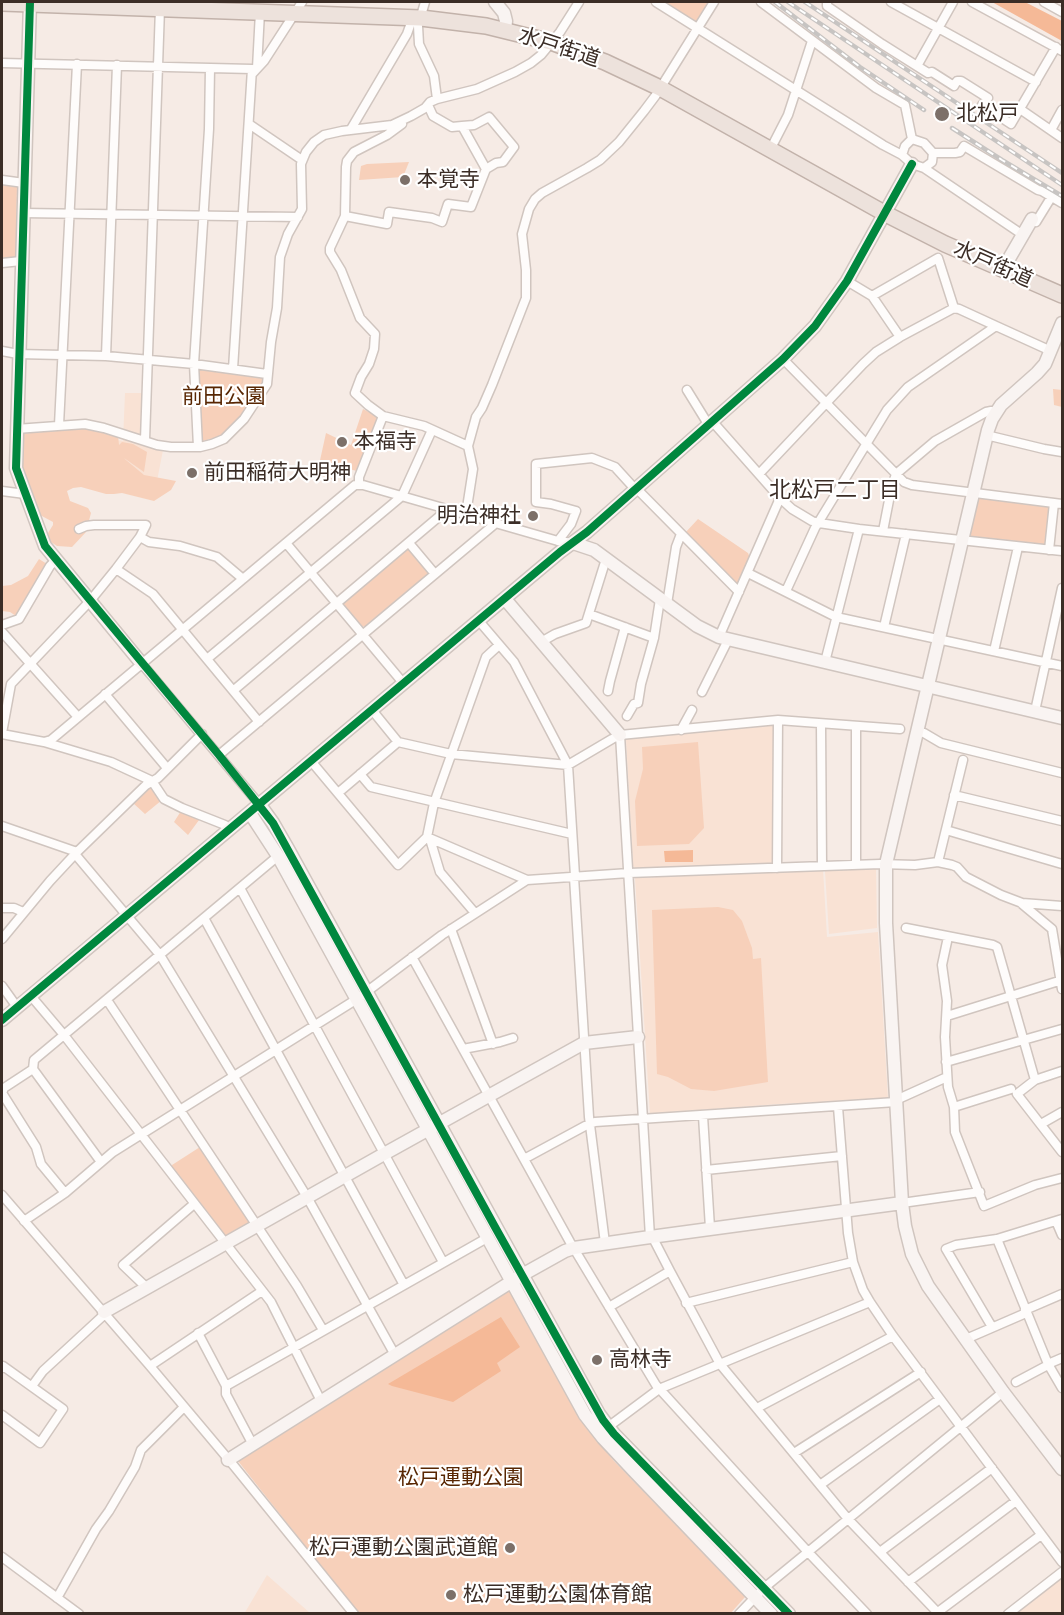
<!DOCTYPE html>
<html>
<head>
<meta charset="utf-8">
<style>
	body { margin:0 }
	#map { position:relative; width:1064px; height:1615px; overflow:hidden; background:#f6ebe5; font-family:"Space Grotesk",sans-serif }
	canvas { display:block }
	.frame { position:absolute; inset:0; border:3px solid #3b2d26; pointer-events:none }
</style>
</head>
<body>
<div id="map">
<canvas width="1064" height="1615"></canvas>
<div class="frame"></div>
</div>
<script>
const g = document.querySelector('canvas').getContext('2d');
g.lineJoin = 'round';
function paint(path, color) { g.fillStyle = color; g.fill(path, 'evenodd'); }
const poly = rows => new Path2D(rows.map(r => 'M' + r).join(''));
function strokePath(path, color, width, dash) { g.strokeStyle = color; g.lineWidth = width; g.lineCap = dash ? 'butt' : 'round'; g.setLineDash(dash || []); g.stroke(path); }
function drawText(font, color, halo, rows, align = 'center') {
  g.font = font + ' "Space Grotesk","Noto Sans JP",sans-serif'; g.lineWidth = 4.5; g.setLineDash([]); g.textBaseline = 'middle'; g.strokeStyle = halo; g.fillStyle = color; for (const [text, x, y, turn = 0] of rows) {
    g.save(); g.translate(x, y); g.rotate((+turn || 0) * Math.PI / 180); g.textAlign = isNaN(turn) ? turn : align; if (halo) g.strokeText(text, 0, 0); g.fillText(text, 0, 0); g.restore();
  }
}
const built = poly([
	[125,393,143,393,143,443,163,450,157,481,145,478,118,455,112,439,123,441],
	[771,724,774,726,773,861,771,864,636,869,633,866,626,740,628,738],
	[823,869,827,937,878,932,888,1099,778,1104,650,1114,635,878],
	[876,869,877,928,829,934,825,871],
	[267,1575,310,1613,244,1614],
	[1062,1576,1062,1613,1013,1613]
]);
const green = poly([
	[659,2,712,2,697,25],
	[409,162,403,177,359,180,361,166,367,164],
	[2,185,17,187,16,259,2,260],
	[199,368,264,376,265,381,238,422,222,436,203,441,201,437],
	[1053,389,1062,390,1062,407,1054,405],
	[363,409,378,417,357,471,337,466,333,480,317,474,326,433,351,445],
	[82,428,118,435,119,445,122,442,133,444,147,452,144,472,124,458,126,460,144,475,176,481,171,490,154,501,122,493,114,494,106,494,81,487,73,488,67,491,70,501,88,508,91,513,86,532,72,547,57,546,51,542,48,533,53,525,53,522,40,515,23,475,21,434],
	[980,496,1049,504,1051,507,1047,543,1045,546,972,538,969,532,977,499],
	[698,519,748,553,751,560,741,583,736,584,685,533],
	[407,548,411,548,429,569,429,574,366,627,361,626,343,605,344,601],
	[39,559,47,564,20,612,16,616,10,612,2,611,2,586,11,585,28,576],
	[698,742,704,828,689,844,637,846,635,801,643,769,642,747],
	[149,787,154,788,162,800,145,814,133,803],
	[181,811,202,816,188,835,174,822],
	[718,907,733,910,742,921,752,948,753,959,761,958,768,1082,714,1091,691,1089,668,1077,657,1074,652,910],
	[200,1147,202,1147,250,1220,249,1225,228,1236,223,1235,172,1169,172,1165],
	[509,1289,586,1428,614,1461,745,1597,730,1614,358,1613,238,1461]
]);
const water = poly([
	[992,2,1025,2,1062,21,1062,41],
	[693,850,693,862,665,862,664,851],
	[501,1317,520,1347,497,1363,501,1371,453,1402,392,1386,388,1384]
]);
const street = poly([
	[425,2,418,26,419,44,434,76,437,99,477,89,515,72,531,63,541,55,560,32,579,2],
	[656,2,883,145,902,155,912,164,924,168,932,162,933,153,924,143,912,139,905,146,902,155],
	[761,2,876,88,905,105,912,139],
	[827,2,827,6,882,44,928,73,932,72,954,86,957,81,961,81,988,98,982,105,1011,124,1056,47],
	[891,2,1036,82],
	[972,2,1062,51],
	[1044,2,1062,12],
	[2,63,252,69,233,369],
	[917,66,953,2],
	[257,68,260,12],
	[252,74,264,61,302,2],
	[1020,109,1062,138],
	[249,124,302,160],
	[402,124,387,135,354,152,347,161,346,167,345,216,330,248,330,252,341,270,360,318,375,334,374,349,369,364,361,377,355,393,368,405,383,416,424,426,468,446,473,469,466,514],
	[462,126,474,125,489,117,514,147,503,162,496,163,486,169],
	[351,129,407,34,413,17],
	[1051,130,1062,110],
	[770,150,788,115,812,41],
	[933,153,955,153,960,152,964,146,1038,190,1042,191,1062,203],
	[924,168,1023,235],
	[2,180,24,183],
	[23,213,298,217],
	[345,216,387,224,389,212,432,218,442,222,448,204,471,207,486,169,462,126,452,127,433,116,428,105],
	[1032,219,1036,222,1052,196],
	[2,263,21,261],
	[847,281,872,296],
	[900,337,872,296,938,258,954,308],
	[2,351,18,354,106,356,194,364,267,374],
	[106,356,117,65],
	[783,359,904,482,912,485,1062,504],
	[687,390,708,424],
	[712,421,780,498,792,509,812,521,819,523,859,529,1062,551],
	[59,425,77,64],
	[16,429,85,424,104,428,157,445,171,447,200,447,212,444,224,439,244,419,267,384,271,342,277,308,280,257,288,234,302,209,301,164,306,152,314,142,324,135,342,131,392,125,411,116,425,108,430,102,437,99],
	[986,435,1044,449,1062,452],
	[145,440,160,8],
	[468,446,476,417,482,408,492,385,526,298,526,270,522,234,529,209,535,199,542,193,587,168,600,160,619,142,644,111,656,95,714,2],
	[198,447,194,364,209,129,210,68],
	[759,474,863,364,876,352,900,337,954,308,959,309,996,326],
	[359,485,359,477,383,416],
	[636,488,739,592],
	[2,491,25,494],
	[883,531,891,490,896,474,935,441,986,412,991,411,996,412],
	[140,537,149,542,180,546,217,557,243,579],
	[558,541,571,524,576,511,551,504,536,502,536,464,592,458,615,467,635,489],
	[286,543,404,684],
	[409,543,435,574],
	[1049,550,1054,503],
	[116,569,153,594,259,722],
	[748,573,836,617,1062,666],
	[786,591,815,528,887,410,908,387,996,326,1051,351],
	[667,604,676,547,681,534],
	[589,614,654,638],
	[479,621,514,662,568,765,575,876],
	[2,625,19,619,50,566,56,560],
	[884,627,906,534],
	[2,632,78,717],
	[719,637,780,498],
	[541,642,555,634,586,623,606,559],
	[994,651,1018,547],
	[207,659,402,496,432,430],
	[825,662,859,529],
	[142,664,260,805],
	[234,690,448,509],
	[608,691,610,681,625,627],
	[702,692,728,640],
	[105,694,167,768],
	[372,710,398,742],
	[1035,711,1062,588],
	[627,716,634,704,638,703,641,684,654,638,660,599],
	[821,724,822,866],
	[681,730,692,710],
	[917,732,924,733,941,743,1062,773],
	[2,733,11,684,90,601,116,569,140,537,146,525,94,525,86,526,79,529],
	[2,734,44,742,51,740,355,485,363,485,558,541,573,543],
	[620,735,650,1237],
	[44,742,111,762,152,781,164,799,182,808,225,825,229,830],
	[219,755,496,523],
	[311,761,398,865,427,837,434,803,486,657,499,645],
	[360,774,371,787,572,834],
	[338,793,398,742,451,754,568,765,612,739,620,735,778,720,900,729],
	[954,795,1062,821],
	[2,826,77,852],
	[946,830,1062,864],
	[427,837,527,880],
	[430,839,440,872,475,913],
	[75,854,160,955,307,1197,395,1355],
	[938,862,963,760],
	[856,865,856,726],
	[777,868,778,720],
	[574,877,589,1117,605,1243],
	[240,888,443,1262],
	[1022,904,1052,929,1062,989],
	[2,908,14,908,23,912],
	[204,918,404,1285],
	[906,928,993,945,997,947,1035,1080,1062,1071],
	[451,929,493,1044],
	[948,937,942,965,947,1001,945,1037,948,1087,954,1107,955,1132,984,1206,1035,1185,1062,1178],
	[2,939,50,881,77,852,146,785,158,778,202,734],
	[412,957,570,1242,656,1385,808,1552,867,1614],
	[2,986,17,1007],
	[31,996,64,1035,271,1302,321,1401],
	[107,1000,297,1286,323,1330],
	[947,1016,1062,980],
	[463,1049,500,1042,513,1038],
	[946,1062,1062,1029],
	[33,1069,4,1088,2,1093,36,1147,41,1164,65,1193],
	[1035,1080,1017,1094,1062,1152],
	[896,1100,947,1077],
	[838,1107,848,1233,853,1262,863,1290,870,1302,893,1336,1062,1562],
	[954,1107,1011,1089],
	[703,1116,710,1228],
	[1041,1124,1062,1112],
	[524,1159,585,1126,595,1122,896,1102],
	[101,1162,33,1069,34,1060,278,856],
	[706,1170,842,1156],
	[2,1195,150,1366,234,1466,354,1614],
	[902,1203,980,1192],
	[24,1221,65,1193,113,1152,357,999,442,935,527,880,629,873,880,864,915,865,938,862,952,865,957,867,966,877,1001,895,1022,903,1062,906],
	[1056,1221,1062,1235],
	[654,1236,655,1242,670,1271,720,1364,848,1519,939,1614],
	[997,1239,1048,1364,1062,1388],
	[147,1288,123,1265,194,1204],
	[686,1303,853,1262],
	[609,1307,670,1271],
	[1025,1310,1062,1294],
	[992,1327,946,1249,956,1245,997,1239,1062,1219],
	[198,1333,226,1386,226,1394,252,1443],
	[966,1339,1026,1313],
	[1048,1364,1062,1358],
	[150,1366,262,1291],
	[2,1368,3,1366,63,1409,40,1443,2,1415],
	[1016,1382,1048,1365],
	[32,1386,43,1371,106,1313],
	[226,1386,487,1238],
	[757,1408,893,1336],
	[608,1427,659,1389,870,1302],
	[794,1453,921,1372],
	[820,1485,940,1399],
	[880,1552,992,1468],
	[2,1557,79,1614],
	[908,1582,1016,1501],
	[57,1598,96,1529,109,1511,135,1467,141,1450,184,1407],
	[938,1612,1041,1535],
	[739,1614,764,1588,1003,1392],
	[1008,1614,1062,1572]
]);
const secondary = poly([
	[30,2,16,468,45,546,142,664],
	[495,2,504,13,506,21,505,30],
	[1003,269,1032,219],
	[1062,323,1045,364,1037,373,1001,405,992,419,988,430,886,864,886,923,902,1203,905,1226,912,1254,928,1286,1003,1392,1062,1469],
	[573,543,594,550,697,626,719,637,1062,718],
	[505,599,620,735],
	[260,805,273,823,288,849,599,1414,614,1434,789,1614],
	[250,813,278,856,585,1415,603,1438,633,1470,771,1614],
	[2,1020,560,552,587,532,783,359,815,326,847,281,912,164],
	[104,1312,384,1154,584,1043,638,1037],
	[228,1460,522,1275,565,1251,574,1248,643,1238,902,1203]
]);
const highway = poly([
	[2,3,421,18,486,26,551,42,605,62,660,88,884,213,945,244,1062,295]
]);
const rail = poly([
	[775,2,860,67,924,110],
	[788,2,1062,185],
	[805,2,1062,173],
	[952,128,1002,160,1062,196]
]);
const cycleway = poly([
	[30,2,16,468,45,546,219,755,273,823,495,1227,603,1420,614,1434,789,1614],
	[2,1020,560,552,587,532,783,359,815,326,847,281,912,164]
]);
const markers = [
	[942,114,8,"#7c7069"],
	[405,180,6,"#7c7069"],
	[342,442,6,"#7c7069"],
	[192,473,6,"#7c7069"],
	[533,516,6,"#7c7069"],
	[597,1360,6,"#7c7069"],
	[510,1548,6,"#7c7069"],
	[451,1595,6,"#7c7069"]
];
const streetNames = [
	["水戸街道",559,48,18],
	["水戸街道",993,265,24]
];
const poiNames = [
	["北松戸",956,114],
	["本覚寺",417,180],
	["本福寺",354,442],
	["前田稲荷大明神",204,473],
	["明治神社",521,516,"right"],
	["高林寺",609,1360],
	["松戸運動公園武道館",498,1548,"right"],
	["松戸運動公園体育館",463,1595]
];
const parkNames = [
	["前田公園",224,397],
	["松戸運動公園",461,1478]
];
const neighbourhoodNames = [
	["北松戸二丁目",835,491]
];
paint(built, '#f9e2d4');
paint(green, '#f7d0ba');
paint(water, '#f5b997');
strokePath(street, '#d0c5bf', 11);
strokePath(secondary, '#d0c5bf', 15);
strokePath(highway, '#c2b2aa', 18);
strokePath(street, '#fefcfb', 8);
strokePath(secondary, '#f9f4f2', 12);
strokePath(highway, '#ede2dc', 15);
strokePath(rail, '#c7c4c2', 4.5);
strokePath(rail, '#fff', 2, [7]);
strokePath(cycleway, '#00873e', 8);
for (const [x, y, r, color] of markers) { const dot = new Path2D(); dot.arc(x, y, r, 0, 2 * Math.PI); g.fillStyle = color; g.fill(dot); strokePath(dot, '#fff', 2); }
drawText('21px', '#3b2d26', '#fff', streetNames);
drawText('21px', '#3b2d26', '#fff', poiNames, 'left');
drawText('21px', '#582602', '#fff', parkNames);
drawText('22px', '#3b2d26', '#fff', neighbourhoodNames);
</script>
</body>
</html>
